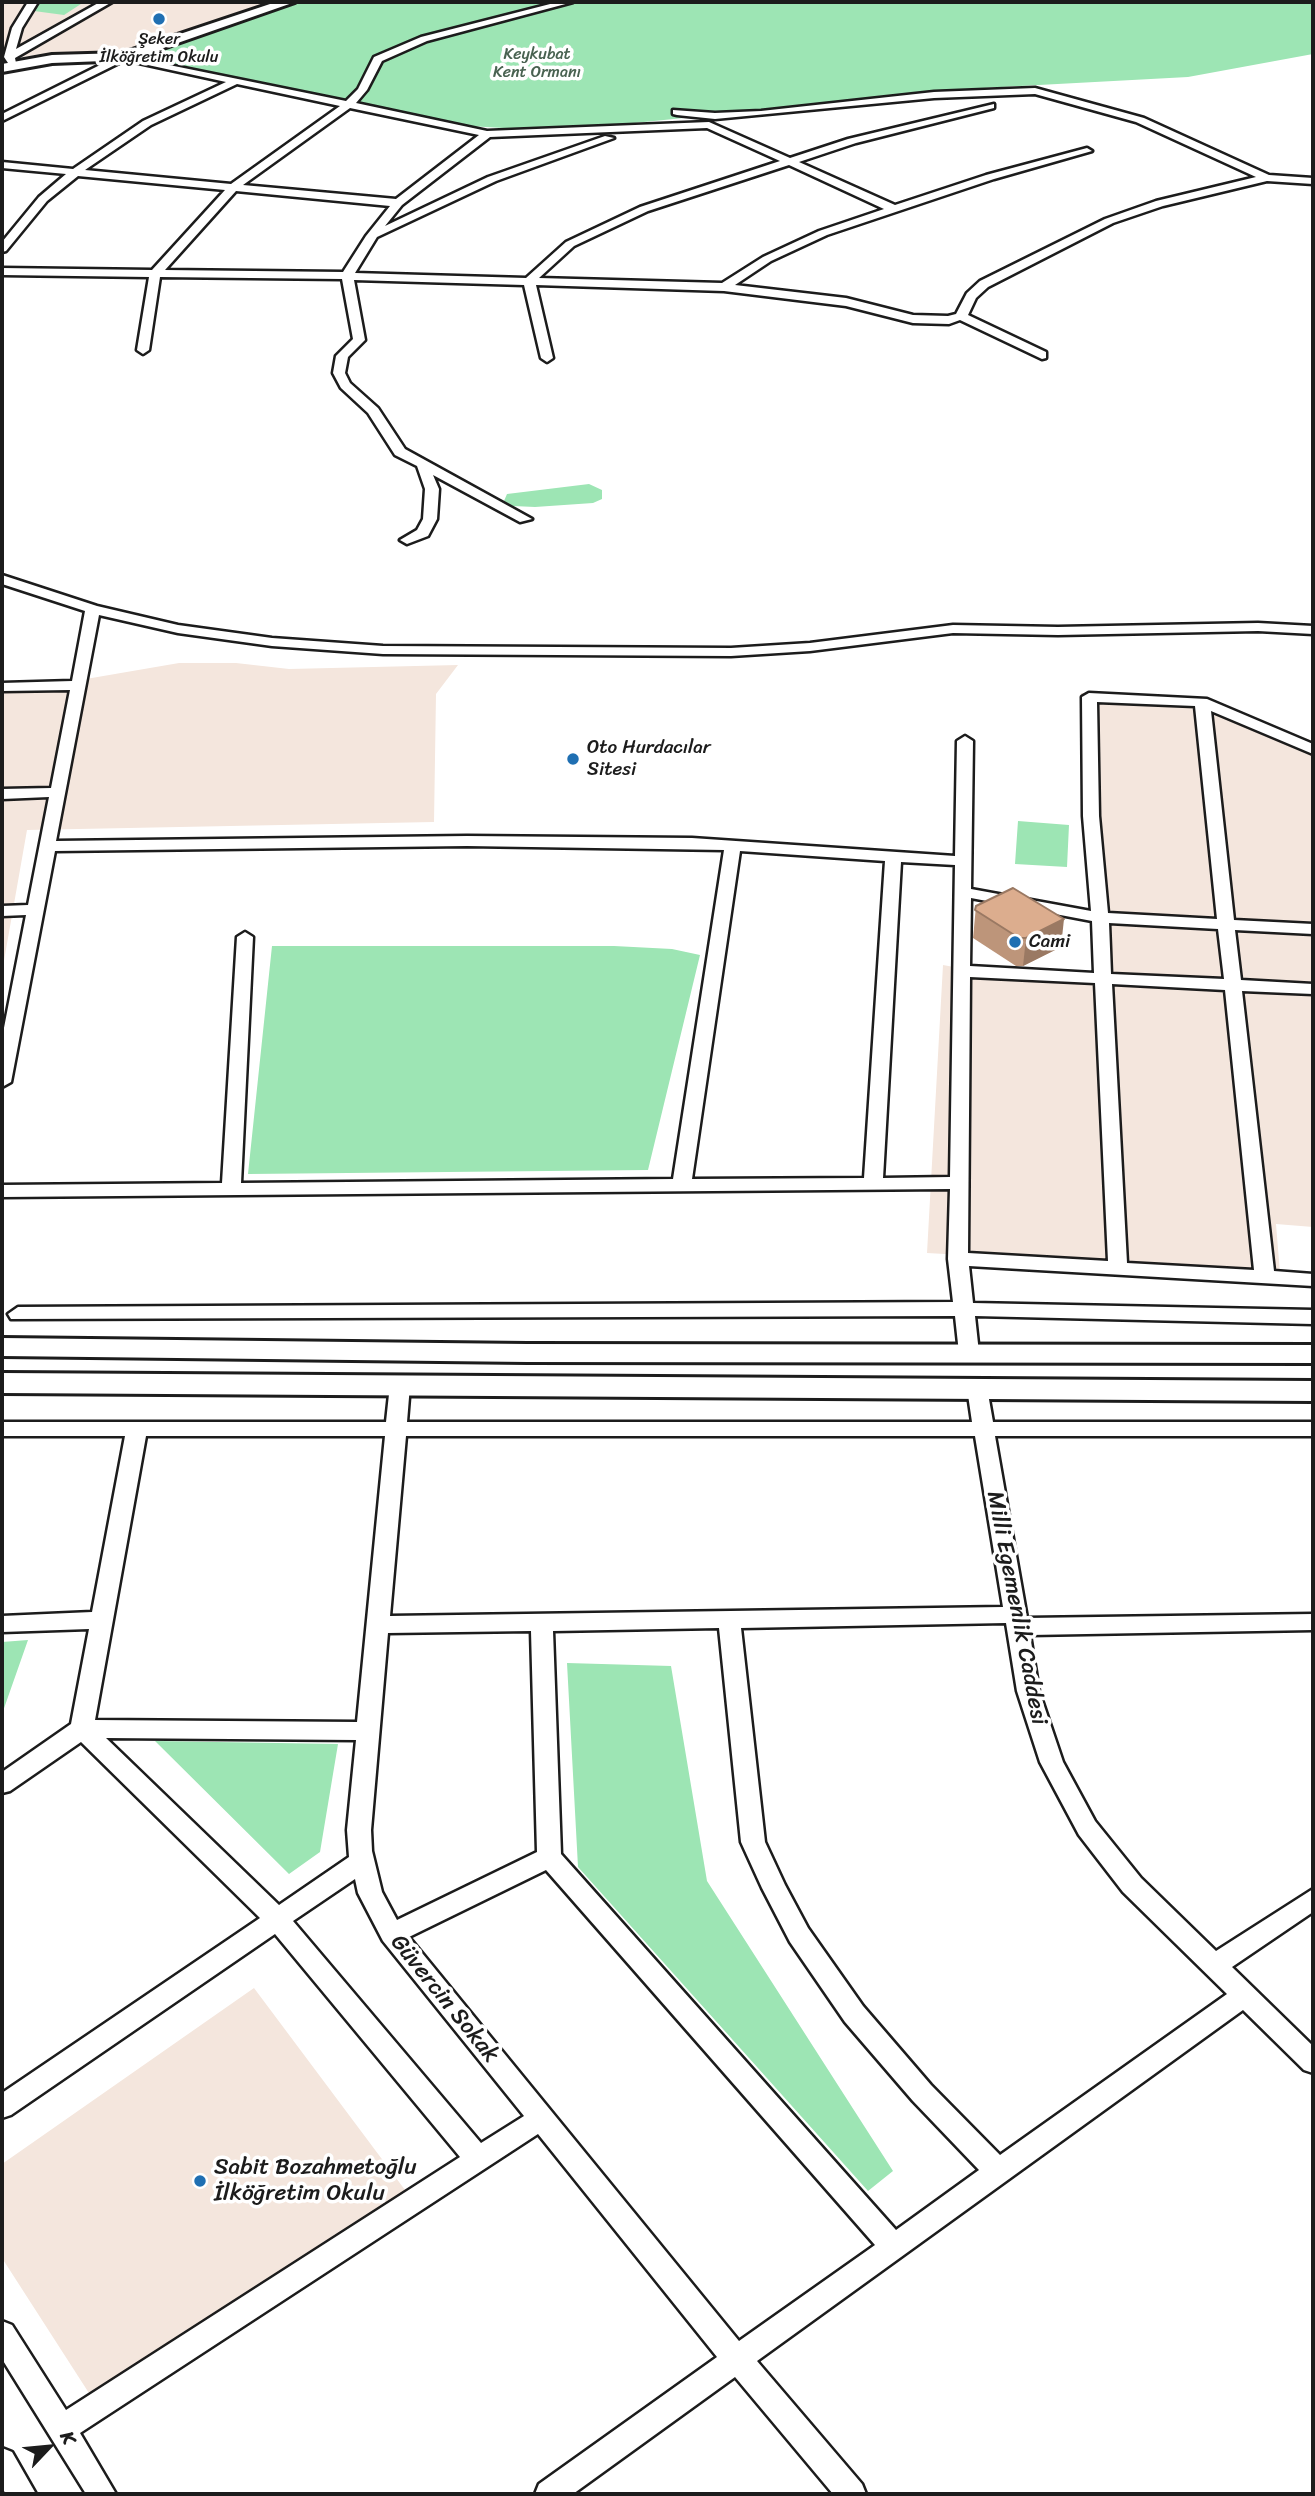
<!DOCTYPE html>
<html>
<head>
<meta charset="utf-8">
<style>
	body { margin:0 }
	#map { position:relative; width:1315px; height:2496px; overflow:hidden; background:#fff; font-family:Sriracha,sans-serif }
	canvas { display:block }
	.frame { position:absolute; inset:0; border:4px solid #1c1c1c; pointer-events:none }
	.north { position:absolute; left:14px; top:2412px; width:70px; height:70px; -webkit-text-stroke:5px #fff; paint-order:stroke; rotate:64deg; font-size:19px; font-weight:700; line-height:28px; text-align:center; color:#1c1c1c }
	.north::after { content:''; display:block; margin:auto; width:24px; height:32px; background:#1c1c1c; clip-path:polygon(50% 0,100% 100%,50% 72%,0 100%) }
</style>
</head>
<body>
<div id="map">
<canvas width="1315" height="2496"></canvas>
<div class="frame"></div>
<div class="north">K</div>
</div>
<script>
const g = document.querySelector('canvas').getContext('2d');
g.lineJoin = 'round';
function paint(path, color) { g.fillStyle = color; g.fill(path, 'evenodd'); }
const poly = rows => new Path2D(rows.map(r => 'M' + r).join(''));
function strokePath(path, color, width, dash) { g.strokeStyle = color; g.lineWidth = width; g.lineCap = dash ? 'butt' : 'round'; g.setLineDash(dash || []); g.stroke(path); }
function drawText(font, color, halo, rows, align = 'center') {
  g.font = font + ' Sriracha,sans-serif'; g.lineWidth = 7; g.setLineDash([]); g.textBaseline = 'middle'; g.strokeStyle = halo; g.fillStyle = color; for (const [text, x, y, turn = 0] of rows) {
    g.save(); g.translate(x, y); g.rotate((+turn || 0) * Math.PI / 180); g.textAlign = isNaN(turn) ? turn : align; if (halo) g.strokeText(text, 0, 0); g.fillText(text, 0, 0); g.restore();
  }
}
const built = poly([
	[2,2,276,2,133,51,42,54,2,60],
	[179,663,236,663,289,669,458,665,436,694,434,822,27,830,2,972,2,686,51,685],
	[1081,693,1211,704,1313,741,1313,1227,1276,1224,1280,1273,927,1253,943,965,970,970,1073,975,1104,972],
	[254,1988,411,2198,96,2404,2,2258,2,2164]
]);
const green = poly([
	[40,2,84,2,64,15,34,11],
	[272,2,1313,2,1313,54,1188,77,983,88,584,128,521,129,468,126,140,57,133,51],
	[589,484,602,490,602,499,593,503,535,507,513,506,504,501,507,494],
	[1018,821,1069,825,1067,867,1015,864],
	[272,946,614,946,672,949,700,955,648,1170,248,1174],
	[28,1640,2,1714,2,1642],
	[567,1663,671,1666,707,1881,893,2171,868,2191,578,1867],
	[155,1741,338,1744,320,1852,289,1874]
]);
const street = poly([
	[28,2,38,2,22,28,16,49,100,2,112,2,15,58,16,63,8,63,4,57,12,28,28,2],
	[558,2,573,2,427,41,382,61,367,90,356,103,487,131,709,122,790,158,848,139,994,104,994,108,856,143,799,162,895,205,986,175,1087,148,1092,151,994,179,827,235,771,261,735,285,846,298,913,315,948,316,956,314,967,293,980,281,1105,219,1156,201,1256,177,1136,122,1035,94,934,98,715,119,677,115,673,114,673,110,715,113,761,111,934,92,1035,88,1144,118,1269,175,1313,178,1313,184,1267,181,1163,206,1113,223,988,287,976,298,968,315,1046,352,1046,358,1042,359,960,320,949,324,913,323,846,306,724,291,536,285,553,358,547,362,541,358,524,285,354,280,365,340,348,357,345,373,350,383,378,408,405,449,532,519,520,522,433,475,439,489,437,519,428,536,407,544,400,540,417,530,423,519,425,489,417,466,395,455,368,413,341,388,333,373,336,356,353,339,342,279,160,277,149,350,143,354,137,350,149,277,2,275,2,268,152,270,225,190,78,176,47,201,6,251,2,252,2,242,39,197,66,174,2,168,2,162,73,169,143,121,226,82,125,60,2,121,2,114,120,55,346,101,358,89,374,57,421,37,558,2],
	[237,84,340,106,231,184,85,170,151,125,237,84],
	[350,108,479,135,396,199,243,185,350,108],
	[707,128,780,161,640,207,566,242,526,278,355,273,377,237,496,181,614,138,605,136,488,177,385,226,402,205,490,137,707,128],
	[789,165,884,209,819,231,763,257,722,283,539,278,574,246,648,211,789,165],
	[236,191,390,206,366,236,343,272,165,270,236,191],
	[2,575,97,606,178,625,272,638,383,646,731,648,810,643,953,625,1058,627,1258,623,1313,626,1313,634,1258,631,1058,635,953,633,810,651,731,656,383,654,272,646,178,633,99,615,56,841,467,836,692,838,955,856,957,741,965,736,973,741,971,889,1091,911,1083,816,1082,697,1089,693,1207,699,1313,744,1313,754,1211,711,1234,920,1313,924,1313,934,1235,930,1241,980,1313,984,1313,994,1242,991,1274,1271,1313,1274,1313,1286,969,1266,973,1303,1313,1310,1313,1324,975,1316,979,1353,969,1360,959,1353,955,1316,11,1319,8,1314,18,1307,953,1302,948,1259,950,1189,2,1197,2,1185,222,1183,237,937,245,932,253,937,241,1183,673,1179,724,850,467,846,55,851,11,1082,2,1087,2,1038,26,915,2,916,2,906,28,905,49,797,2,799,2,789,51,788,70,690,2,691,2,683,72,681,85,611,2,584,2,575],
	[1097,702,1195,706,1217,919,1108,913,1099,816,1097,702],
	[740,851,885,861,864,1178,692,1179,740,851],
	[901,862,955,865,950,1177,883,1178,901,862],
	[971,898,1092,921,1094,973,970,966,971,898],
	[1109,923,1218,929,1224,979,1111,974,1109,923],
	[970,977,1095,983,1108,1261,968,1253,970,977],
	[1112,984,1225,990,1254,1270,1127,1263,1112,984],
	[400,1378,410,1385,407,1422,972,1422,967,1388,977,1381,987,1388,993,1422,1313,1422,1313,1436,995,1436,1027,1618,1313,1614,1313,1630,1030,1635,1039,1691,1063,1762,1095,1821,1141,1878,1216,1951,1313,1889,1313,1912,1232,1967,1313,2046,1313,2073,1304,2070,1243,2010,757,2361,862,2484,866,2494,833,2494,735,2377,573,2494,535,2494,539,2484,717,2357,538,2134,80,2433,116,2494,86,2494,2,2359,2,2321,12,2325,66,2410,460,2157,275,1934,11,2115,2,2118,2,2093,260,1918,81,1742,10,1791,2,1793,2,1772,71,1724,89,1629,2,1632,2,1616,92,1612,125,1436,2,1436,2,1422,386,1422,390,1385,400,1378],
	[146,1436,385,1436,357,1722,95,1720,146,1436],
	[406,1436,975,1436,1003,1607,390,1616,406,1436],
	[1006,1623,1017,1691,1040,1762,1079,1835,1123,1892,1227,1994,1000,2155,931,2085,863,2006,808,1928,785,1885,765,1842,741,1628,1006,1623],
	[719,1628,741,1842,762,1888,790,1942,845,2022,913,2101,979,2170,896,2230,561,1854,553,1631,719,1628],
	[531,1631,537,1852,397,1920,382,1892,372,1851,371,1830,388,1633,531,1631],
	[106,1738,356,1740,347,1830,349,1857,279,1905,106,1738],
	[546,1870,875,2245,739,2341,409,1937,546,1870],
	[355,1879,358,1893,383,1941,524,2116,481,2143,293,1921,355,1879],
	[2,2448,12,2452,36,2494,6,2494,2,2488,2,2448]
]);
const secondary = poly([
	[276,2,295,2,129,60,52,63,2,72,2,64,52,55,123,53,276,2],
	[2,1338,527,1344,1313,1345,1313,1363,527,1362,2,1356,2,1338],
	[2,1373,1313,1381,1313,1401,2,1393,2,1373]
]);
const wall = poly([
	[976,906,1061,947,1023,966,1016,966,973,938]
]);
const shadedWall = poly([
	[1064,919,1061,947,1023,966,1026,938]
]);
const building = poly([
	[1013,888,1064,919,1026,938,1019,938,975,910,976,906,1013,888]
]);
const markers = [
	[159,19,7,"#1f6fb2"],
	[573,759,7,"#1f6fb2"],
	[1015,942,7,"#1f6fb2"],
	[200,2181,7,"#1f6fb2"]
];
const farPoinames = [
	["Şeker",159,40],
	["İlköğretim Okulu",159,58]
];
const farParknames = [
	["Keykubat",537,55],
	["Kent Ormanı",537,73]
];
const poiNames = [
	["Oto Hurdacılar",587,748],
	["Sitesi",587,770],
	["Cami",1029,942]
];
const nearStreetnames = [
	["Milli Egemenlik Caddesi",1016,1608,79],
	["Güvercin Sokak",444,1999,51]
];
const nearPoinames = [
	["Sabit Bozahmetoğlu",214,2168],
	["İlköğretim Okulu",214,2194]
];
paint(built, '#f4e6dd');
paint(green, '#9de5b4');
strokePath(street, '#1c1c1c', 5);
strokePath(secondary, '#1c1c1c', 6);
paint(street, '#fff');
paint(secondary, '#fff');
paint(wall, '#bd957a');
paint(shadedWall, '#9a7963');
paint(building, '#dcad8e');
strokePath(building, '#9a7963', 2);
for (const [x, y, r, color] of markers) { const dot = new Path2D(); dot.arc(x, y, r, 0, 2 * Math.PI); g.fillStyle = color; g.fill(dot); strokePath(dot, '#fff', 2.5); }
drawText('16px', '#1c1c1c', '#fff', farPoinames);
drawText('16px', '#496251', '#fff', farParknames);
drawText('19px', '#1c1c1c', '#fff', poiNames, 'left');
drawText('23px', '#1c1c1c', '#fff', nearStreetnames);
drawText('23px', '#1c1c1c', '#fff', nearPoinames, 'left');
</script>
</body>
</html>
